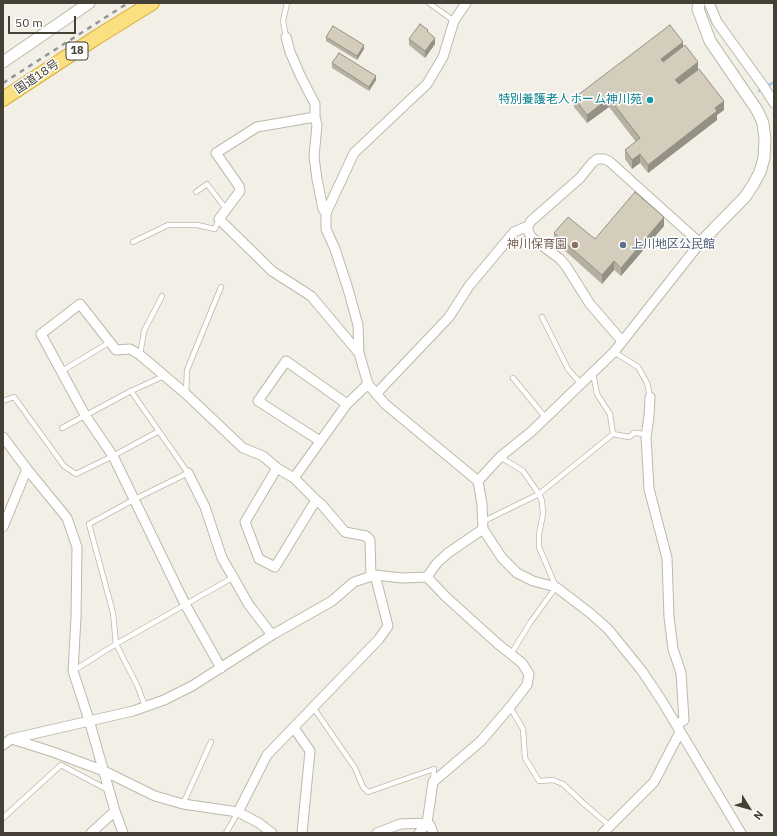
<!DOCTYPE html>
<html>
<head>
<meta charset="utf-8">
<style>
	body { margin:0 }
	#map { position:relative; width:777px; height:836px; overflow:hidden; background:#f2f0e6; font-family:"IBM Plex Sans",sans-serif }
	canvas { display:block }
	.frame { position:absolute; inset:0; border:4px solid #454035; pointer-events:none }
	.north { position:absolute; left:729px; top:788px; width:40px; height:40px; -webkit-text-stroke:3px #fff; paint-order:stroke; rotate:127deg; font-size:11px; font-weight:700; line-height:16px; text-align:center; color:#454035 }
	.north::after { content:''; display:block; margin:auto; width:14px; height:18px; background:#454035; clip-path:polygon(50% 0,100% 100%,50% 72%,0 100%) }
	.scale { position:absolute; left:8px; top:16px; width:68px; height:18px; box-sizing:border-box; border:2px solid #454035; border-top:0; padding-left:5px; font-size:12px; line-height:14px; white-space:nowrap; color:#454035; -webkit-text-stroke:3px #fff; paint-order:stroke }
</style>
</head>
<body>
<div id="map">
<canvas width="777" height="836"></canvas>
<div class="frame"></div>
<div class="north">N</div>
<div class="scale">50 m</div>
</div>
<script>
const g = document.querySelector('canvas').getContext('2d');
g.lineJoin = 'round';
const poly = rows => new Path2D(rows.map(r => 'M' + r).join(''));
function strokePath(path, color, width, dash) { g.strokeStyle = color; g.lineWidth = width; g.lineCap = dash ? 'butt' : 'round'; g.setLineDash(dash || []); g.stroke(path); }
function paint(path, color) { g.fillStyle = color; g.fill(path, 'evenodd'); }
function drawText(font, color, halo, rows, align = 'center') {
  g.font = font + ' "IBM Plex Sans","Noto Sans JP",sans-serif'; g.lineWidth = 3; g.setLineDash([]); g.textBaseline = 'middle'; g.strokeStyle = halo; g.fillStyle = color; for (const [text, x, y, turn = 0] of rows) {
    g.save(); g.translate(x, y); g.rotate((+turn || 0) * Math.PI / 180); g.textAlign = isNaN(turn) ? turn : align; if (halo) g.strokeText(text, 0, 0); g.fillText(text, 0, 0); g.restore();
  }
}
const stream = poly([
	[759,91,774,82]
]);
const service = poly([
	[429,3,454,21],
	[286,37,283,21,287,3],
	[196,192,207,184,226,209],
	[133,242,168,225,197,225,215,229,219,219],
	[542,317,568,369,581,384],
	[614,352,638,367,647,383,650,397],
	[140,355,144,331,162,296],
	[62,371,110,342],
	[513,378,545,417],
	[131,391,188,473,135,499,89,524,113,613,116,644,137,685,145,706],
	[186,394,187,370,221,287],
	[3,401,14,397,64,466,76,474,113,456,159,431],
	[62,428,131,391,164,376],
	[613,434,629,437,634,433,646,434],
	[500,457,523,471,539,494,542,501,543,514,539,534,539,547,556,587,530,623,511,654],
	[482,522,539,494,613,434,610,414,597,394,593,373],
	[73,671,116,644,232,578],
	[313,707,355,768,363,787,368,792,434,769,433,780],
	[510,707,523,729,525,758,539,781,553,780,563,784,583,803,610,826],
	[183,804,211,742],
	[3,818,61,765,108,790],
	[226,833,238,812]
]);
const minor = poly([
	[466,3,454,21,443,57,427,84,354,153,326,213,326,229,335,249,348,289,358,325,359,353,368,384,385,404,478,481,482,504,483,529,502,558,517,573,533,581,556,587,590,613,608,629,642,671,662,701,741,833],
	[709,3,717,22,764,87,774,103],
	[286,37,290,52,301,77,315,104,315,117,317,125,314,157,317,179,323,209,326,213],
	[315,117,257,127,216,153,239,186,240,191,219,219,272,271,311,296,359,353],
	[376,394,449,317,469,286,514,232,528,226,528,231,531,237,560,259,566,266,590,304,622,341],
	[650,397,649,416,646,437,649,489,667,558,669,617,673,649,681,673,684,720,677,725],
	[3,437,27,469,67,518,77,547,76,618,73,671,89,720,115,811,123,833],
	[320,441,258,401,286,361,347,404],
	[188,473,205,507,222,558,249,605,272,635],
	[294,478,347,404,368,384],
	[478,481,500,457,532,431,614,352,700,243,609,161,604,159,597,159,592,163,580,178,531,221,528,226],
	[316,500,322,505,345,532,366,536,370,540,371,576],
	[3,527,27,469],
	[427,577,437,563,448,553,483,529],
	[221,668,185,604,113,456,85,415,41,334,80,304,116,350,130,349,140,355,186,394,243,448,263,456,277,468,294,478,316,500,275,567,259,559,245,522,277,468],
	[294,728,310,751,302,833],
	[12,739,53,752,104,771,155,796,183,804,238,812,259,823,272,833],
	[3,745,11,739,133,711,164,700,192,686,272,635,332,601,354,582,375,575,402,578,427,577,446,597,498,644,522,663,529,674,527,685,510,707,481,741,433,782,427,823,419,833],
	[238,812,267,755,379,639,388,626,375,575],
	[91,833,115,811],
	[377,833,400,824,427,823,430,825,433,833],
	[603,833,654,782,680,732]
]);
const tertiary = poly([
	[699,3,698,9,710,41,757,110,763,123,765,140,764,158,760,172,753,185,745,197,700,243],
	[3,62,89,3]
]);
const trunk = poly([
	[3,99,97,37,152,3]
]);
const rail = poly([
	[3,83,128,3]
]);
const wall = poly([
	[428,32,435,44,425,58,409,45,409,39],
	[326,37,364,49,357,60,326,41],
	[683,46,724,110,717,115,717,120,648,173,640,163,632,169,625,159,625,150,636,142,609,107,587,123,574,107,574,98],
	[332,63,376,80,369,91,332,68],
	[664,226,621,276,614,270,602,284,554,241,554,233,595,239]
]);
const shadedWall = poly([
	[435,38,435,44,425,58,425,51],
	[683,42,683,51,661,68,661,59],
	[364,45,364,49,357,60,357,56],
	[698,62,698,71,675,88,675,80],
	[376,76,376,80,369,91,369,87],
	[609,98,609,107,587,123,587,115],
	[724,101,724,110,717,115,717,120,648,173,648,165],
	[640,154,640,163,632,169,632,160],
	[664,217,664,226,621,276,621,268],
	[614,261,614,270,602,284,602,275]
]);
const building = poly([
	[420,24,428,30,427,31,435,38,425,51,409,39,420,24],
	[670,25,683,42,661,59,663,62,685,45,698,62,675,80,679,84,699,69,724,101,715,108,717,111,648,165,640,154,632,160,625,150,640,138,609,98,587,115,574,98,670,25],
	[333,26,364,45,357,56,326,37,333,26],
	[339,53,376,76,369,87,332,63,339,53],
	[635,192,664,217,621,268,614,261,602,275,554,233,568,217,595,239,635,192]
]);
const markers = [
	[650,100,4,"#0f9aa8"],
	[575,245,4,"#8d6e63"],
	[623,245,4,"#5c6f8a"]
];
const shields = [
	[77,51,22]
];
const shieldNames = [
	["18",77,51]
];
const streetNames = [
	["国道18号",37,77,-34]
];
const cultureNames = [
	["特別養護老人ホーム神川苑",642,100]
];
const educationNames = [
	["神川保育園",567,245]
];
const serviceNames = [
	["上川地区公民館",631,245]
];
strokePath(stream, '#a4c8ee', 2.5);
strokePath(service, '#beb8a9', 6);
strokePath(minor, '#beb8a9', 11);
strokePath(tertiary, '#beb8a9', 13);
strokePath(trunk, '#d8ae3a', 16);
strokePath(service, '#fff', 4.5);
strokePath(minor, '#fff', 9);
strokePath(tertiary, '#fff', 11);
strokePath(trunk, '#fae080', 14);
strokePath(rail, '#959595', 2.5, [5, 5]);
paint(wall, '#b6b0a2');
paint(shadedWall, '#949084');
paint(building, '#d4cdbc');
strokePath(building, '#949084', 1);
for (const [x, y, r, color] of markers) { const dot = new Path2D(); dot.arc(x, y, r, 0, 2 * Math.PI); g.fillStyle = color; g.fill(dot); strokePath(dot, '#fff', 1.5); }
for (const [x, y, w] of shields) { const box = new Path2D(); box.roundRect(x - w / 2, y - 9, w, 18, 3); g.fillStyle = '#fff'; g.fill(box); strokePath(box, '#454035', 1); }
drawText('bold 11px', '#454035', null, shieldNames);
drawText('12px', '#454035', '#fff', streetNames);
drawText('12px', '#0d838f', '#fff', cultureNames, 'right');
drawText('12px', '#785e54', '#fff', educationNames, 'right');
drawText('12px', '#4e5e75', '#fff', serviceNames, 'left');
</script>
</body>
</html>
